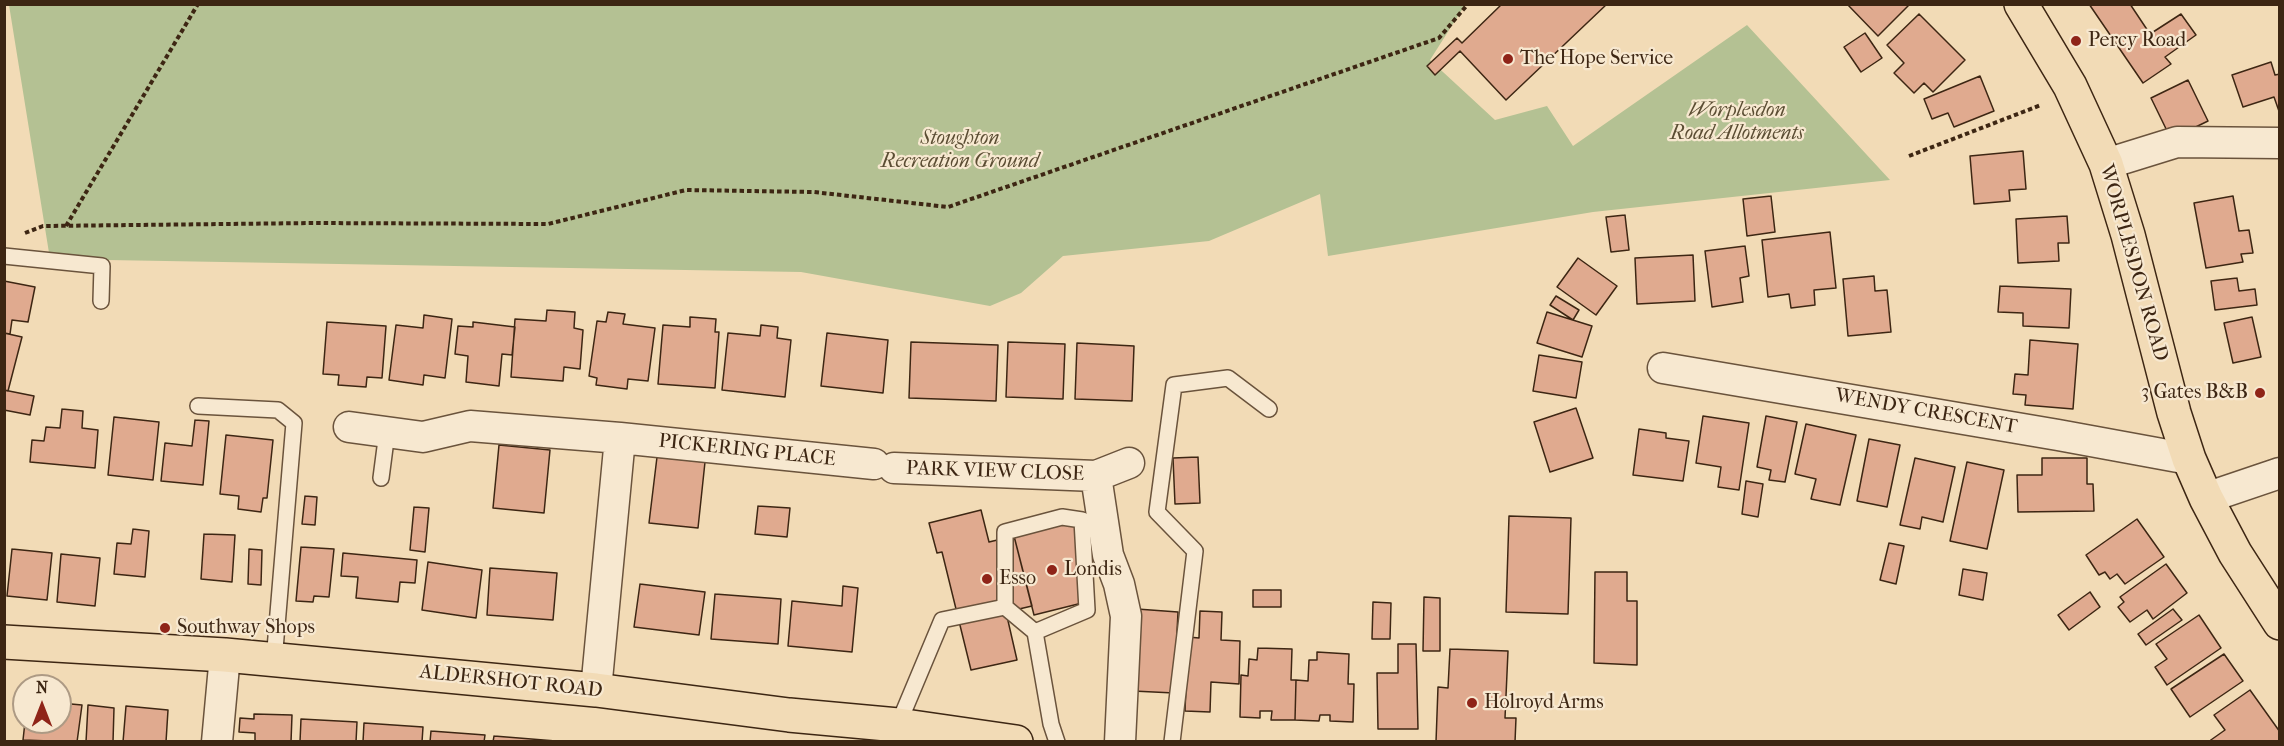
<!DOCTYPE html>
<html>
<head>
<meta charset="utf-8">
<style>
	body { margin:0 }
	#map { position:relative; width:2284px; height:746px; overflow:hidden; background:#f2dbb6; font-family:"IM FELL French Canon",serif }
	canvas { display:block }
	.frame { position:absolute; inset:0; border:6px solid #3d2613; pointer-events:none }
	.north { position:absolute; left:12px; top:674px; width:60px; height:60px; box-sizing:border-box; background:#f7e8d0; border:2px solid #ad9a84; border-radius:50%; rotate:0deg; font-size:16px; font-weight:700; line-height:24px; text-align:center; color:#3d2613 }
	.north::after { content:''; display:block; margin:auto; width:21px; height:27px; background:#8f2418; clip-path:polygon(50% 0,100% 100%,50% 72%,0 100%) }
</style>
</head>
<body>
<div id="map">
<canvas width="2284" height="746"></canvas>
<div class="frame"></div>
<div class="north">N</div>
</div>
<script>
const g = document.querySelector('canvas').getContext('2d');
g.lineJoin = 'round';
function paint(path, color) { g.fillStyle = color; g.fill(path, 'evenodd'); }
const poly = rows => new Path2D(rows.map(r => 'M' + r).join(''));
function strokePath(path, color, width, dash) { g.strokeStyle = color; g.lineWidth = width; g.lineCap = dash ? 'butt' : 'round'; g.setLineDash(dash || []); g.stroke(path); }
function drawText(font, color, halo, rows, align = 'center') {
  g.font = font + ' "IM FELL French Canon",serif'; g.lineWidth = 4.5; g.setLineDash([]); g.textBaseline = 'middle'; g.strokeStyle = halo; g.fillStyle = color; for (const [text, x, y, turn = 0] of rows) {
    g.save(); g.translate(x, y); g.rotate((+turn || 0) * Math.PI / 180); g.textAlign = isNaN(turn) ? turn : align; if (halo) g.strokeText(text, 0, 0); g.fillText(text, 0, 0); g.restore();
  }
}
const green = poly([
	[9,5,1465,5,1430,60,1495,120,1547,106,1573,146,1747,25,1890,180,1593,212,1328,256,1320,194,1209,241,1063,256,1021,293,990,306,801,272,50,259]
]);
const building = poly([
	[1502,4,1607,4,1506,100,1460,51,1435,75,1427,66,1457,38,1462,43,1502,4],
	[1847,4,1910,4,1878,36,1847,4],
	[2089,4,2130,4,2150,34,2181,14,2196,35,2165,57,2171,64,2143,83,2089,4],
	[1919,14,1965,60,1933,92,1924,83,1914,93,1894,73,1904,63,1887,45,1919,14],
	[1865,33,1882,58,1861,72,1844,47,1865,33],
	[2271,62,2275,75,2280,74,2280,114,2274,97,2243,107,2232,75,2271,62],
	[1980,76,1994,111,1954,127,1948,113,1932,119,1924,99,1980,76],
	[2188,80,2208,121,2171,139,2151,98,2188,80],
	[2023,151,2026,189,2009,190,2010,201,1974,204,1970,156,2023,151],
	[1771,196,1775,232,1747,236,1743,199,1771,196],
	[2233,196,2239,231,2249,230,2253,253,2241,254,2243,262,2206,268,2194,203,2233,196],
	[1625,215,1629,250,1611,252,1606,217,1625,215],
	[2067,216,2069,243,2058,243,2059,261,2018,263,2016,219,2067,216],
	[1830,232,1836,288,1814,290,1815,305,1791,308,1789,294,1768,297,1762,240,1830,232],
	[1745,246,1749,276,1740,278,1743,302,1712,307,1705,251,1745,246],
	[1693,255,1695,301,1637,304,1635,258,1693,255],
	[1578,258,1617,286,1596,315,1557,287,1578,258],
	[1874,276,1875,291,1887,290,1891,332,1848,336,1843,279,1874,276],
	[2237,278,2239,291,2255,289,2257,305,2215,310,2211,281,2237,278],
	[4,281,35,287,28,322,12,320,10,334,4,333,4,281],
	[2000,286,2071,289,2069,328,2023,326,2023,313,1998,312,2000,286],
	[1556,296,1579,310,1573,320,1550,305,1556,296],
	[547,310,575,312,574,328,583,330,580,369,564,367,563,381,511,377,515,319,546,321,547,310],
	[608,312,625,314,623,324,655,328,648,381,628,379,627,389,596,385,597,378,589,376,597,321,606,322,608,312],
	[1547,312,1592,326,1582,357,1537,343,1547,312],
	[424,315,452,319,445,378,424,375,423,385,389,380,396,325,423,328,424,315],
	[690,317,716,319,715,332,719,332,715,388,658,384,663,325,690,327,690,317],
	[2252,317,2261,357,2233,363,2224,323,2252,317],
	[327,322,386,326,382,378,367,377,366,387,338,385,339,375,323,374,327,322],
	[473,322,515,327,512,355,502,354,499,386,466,382,468,356,455,354,458,326,473,327,473,322],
	[761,325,778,327,777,338,791,340,785,397,722,390,728,333,760,336,761,325],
	[4,333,22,337,8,391,4,390,4,333],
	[827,333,888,340,883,393,821,386,827,333],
	[2030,340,2078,344,2073,409,2025,405,2026,395,2013,394,2015,374,2028,375,2030,340],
	[911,342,998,345,996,401,909,398,911,342],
	[1008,342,1065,344,1063,399,1006,397,1008,342],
	[1077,343,1134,346,1132,401,1075,399,1077,343],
	[1539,355,1582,362,1576,398,1533,391,1539,355],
	[4,390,34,396,30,415,4,410,4,390],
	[1576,408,1593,458,1550,472,1534,422,1576,408],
	[62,409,83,411,82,428,98,430,95,468,30,462,32,440,44,441,46,427,60,428,62,409],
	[1703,416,1749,423,1739,490,1718,487,1721,467,1696,463,1703,416],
	[1766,416,1797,422,1785,482,1769,480,1771,470,1757,467,1766,416],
	[114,417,159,422,153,480,108,475,114,417],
	[195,420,209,421,203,485,161,481,165,443,192,446,195,420],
	[1806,424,1856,435,1840,505,1811,499,1816,479,1795,474,1806,424],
	[1639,429,1666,433,1666,438,1689,441,1683,481,1633,475,1639,429],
	[226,435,273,440,267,498,263,498,261,512,238,509,239,496,220,494,226,435],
	[1869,439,1900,445,1887,507,1857,501,1869,439],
	[499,445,550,450,544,513,493,508,499,445],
	[657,457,705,462,698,528,649,523,657,457],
	[1198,457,1200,503,1175,504,1173,458,1198,457],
	[1915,458,1955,467,1943,522,1922,517,1920,529,1900,525,1915,458],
	[2042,458,2087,458,2087,484,2093,484,2094,511,2018,512,2017,475,2042,475,2042,458],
	[1967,462,2004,470,1987,549,1950,541,1967,462],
	[1746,481,1763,484,1758,517,1742,514,1746,481],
	[305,496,317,497,315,525,302,524,305,496],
	[758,506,790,508,787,537,755,534,758,506],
	[414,507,429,508,425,552,410,550,414,507],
	[981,510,989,542,1014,536,1032,606,1006,612,1017,660,971,670,942,552,937,553,929,523,981,510],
	[1509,516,1571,518,1568,614,1506,612,1509,516],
	[2137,519,2164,557,2125,584,2117,574,2110,579,2105,572,2099,575,2086,555,2137,519],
	[1063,524,1078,527,1082,603,1034,615,1014,536,1063,524],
	[133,529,149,531,145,577,114,574,117,543,131,544,133,529],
	[204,534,235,535,232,582,201,579,204,534],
	[1889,543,1904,546,1896,584,1880,580,1889,543],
	[301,547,334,549,329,597,314,596,313,602,296,601,301,547],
	[12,549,52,553,47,600,7,596,12,549],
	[249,549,262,550,261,585,248,584,249,549],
	[343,553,417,560,415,583,400,582,398,602,356,598,358,577,341,576,343,553],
	[61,554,100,558,95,606,57,602,61,554],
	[428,562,482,570,476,618,422,610,428,562],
	[2166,564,2187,593,2153,619,2147,610,2130,622,2118,607,2124,602,2120,597,2166,564],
	[490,568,557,573,553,620,487,615,490,568],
	[1963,569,1987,573,1983,600,1959,595,1963,569],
	[1595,572,1627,572,1627,601,1637,601,1637,665,1594,663,1595,572],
	[640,584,705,592,699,635,634,627,640,584],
	[843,586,858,588,852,652,788,646,792,601,842,606,843,586],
	[1253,590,1281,590,1281,607,1253,607,1253,590],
	[2090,592,2100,607,2069,630,2058,615,2090,592],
	[715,594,781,599,778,644,711,639,715,594],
	[1424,597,1440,598,1440,651,1423,651,1424,597],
	[1373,602,1391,603,1390,639,1372,639,1373,602],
	[1137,609,1178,612,1174,693,1133,691,1137,609],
	[2173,609,2182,620,2146,645,2138,634,2173,609],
	[1200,611,1222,612,1221,640,1240,641,1239,684,1211,682,1210,712,1185,711,1188,637,1199,638,1200,611],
	[2199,615,2221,648,2167,685,2155,667,2167,659,2156,644,2199,615],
	[1398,644,1416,644,1418,729,1378,729,1377,673,1398,673,1398,644],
	[1258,648,1292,649,1291,680,1296,680,1295,720,1271,720,1272,711,1260,711,1260,718,1240,717,1241,675,1248,676,1249,659,1257,660,1258,648],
	[1450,649,1508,651,1505,718,1516,718,1515,742,1436,742,1438,687,1448,688,1450,649],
	[1317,652,1349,654,1348,684,1354,684,1353,722,1330,721,1330,715,1320,715,1319,721,1295,720,1296,680,1308,681,1309,660,1317,660,1317,652],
	[2224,654,2243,681,2190,717,2171,689,2224,654],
	[2250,690,2280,732,2280,742,2208,742,2225,730,2214,715,2250,690],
	[60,703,82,705,77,742,23,740,25,722,60,722,60,703],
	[88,705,114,708,113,742,86,742,88,705],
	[126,706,168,710,166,742,123,742,126,706],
	[254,714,292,715,291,742,255,742,255,733,239,732,240,718,254,719,254,714],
	[301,719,357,722,356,742,300,742,301,719],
	[364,723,423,727,422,742,363,742,364,723],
	[431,731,485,735,484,742,430,742,431,731],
	[494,736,556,741,556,742,493,742,494,736]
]);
const path = poly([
	[1909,156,2041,105],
	[66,226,198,4],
	[25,233,43,226,313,223,548,224,686,190,814,192,948,207,1439,38,1468,4]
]);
const lane = poly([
	[4,256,102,266,101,301],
	[198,406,278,410,294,423,274,661],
	[381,478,387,432],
	[1005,607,1005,532,1062,517,1082,520,1087,610,1035,632],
	[898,725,942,620,1005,607,1035,632,1051,724,1057,742],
	[1172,742,1195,551,1157,512,1174,385,1228,378,1269,409]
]);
const street = poly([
	[2106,164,2177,142,2280,143],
	[1663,368,2058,435,2189,459],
	[349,427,423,437,470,426,620,438,874,464],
	[894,468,1096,476,1108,555,1119,584,1126,616,1120,742],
	[1096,476,1129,463],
	[2206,498,2280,473],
	[596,690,620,438],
	[217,742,225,655]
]);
const primary = poly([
	[2021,4,2070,86,2106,164,2128,235,2174,413,2189,459,2206,498,2235,553,2280,623],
	[4,642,225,655,596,690,789,715,898,725,1016,742]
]);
const markers = [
	[2076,41,6,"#8f2418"],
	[1508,59,6,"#8f2418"],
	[2260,393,6,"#8f2418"],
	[1052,570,6,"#8f2418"],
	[987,579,6,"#8f2418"],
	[165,628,6,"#8f2418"],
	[1472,703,6,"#8f2418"]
];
const poiNames = [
	["Percy Road",2088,41],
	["The Hope Service",1520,59],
	["3 Gates B&B",2248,393,"right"],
	["Londis",1064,570],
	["Esso",999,579],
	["Southway Shops",177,628],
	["Holroyd Arms",1484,703]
];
const parkNames = [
	["Worplesdon",1737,111],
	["Road Allotments",1737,134],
	["Stoughton",960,139],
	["Recreation Ground",960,162]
];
const streetNames = [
	["WORPLESDON ROAD",2133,263,74],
	["WENDY CRESCENT",1926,412,10],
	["PICKERING PLACE",747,451,6],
	["PARK VIEW CLOSE",995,472,2],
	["ALDERSHOT ROAD",511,682,6]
];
paint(green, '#b4c193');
paint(building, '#e0aa8f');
strokePath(building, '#3d2613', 1.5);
strokePath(lane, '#6a533c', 18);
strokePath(street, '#6a533c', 33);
strokePath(primary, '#3d2613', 36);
strokePath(path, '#3d2613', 4, [4.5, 3]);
strokePath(lane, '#f7e8d0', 15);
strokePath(street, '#f7e8d0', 30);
strokePath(primary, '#f2dbb6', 33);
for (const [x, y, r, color] of markers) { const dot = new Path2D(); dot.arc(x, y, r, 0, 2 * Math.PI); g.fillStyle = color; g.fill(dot); strokePath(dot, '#f7e8d0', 2); }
drawText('20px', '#3d2613', '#f7e8d0', poiNames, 'left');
drawText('italic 20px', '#5b4d33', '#f7e8d0', parkNames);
drawText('20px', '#3d2613', '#f7e8d0', streetNames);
</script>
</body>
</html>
